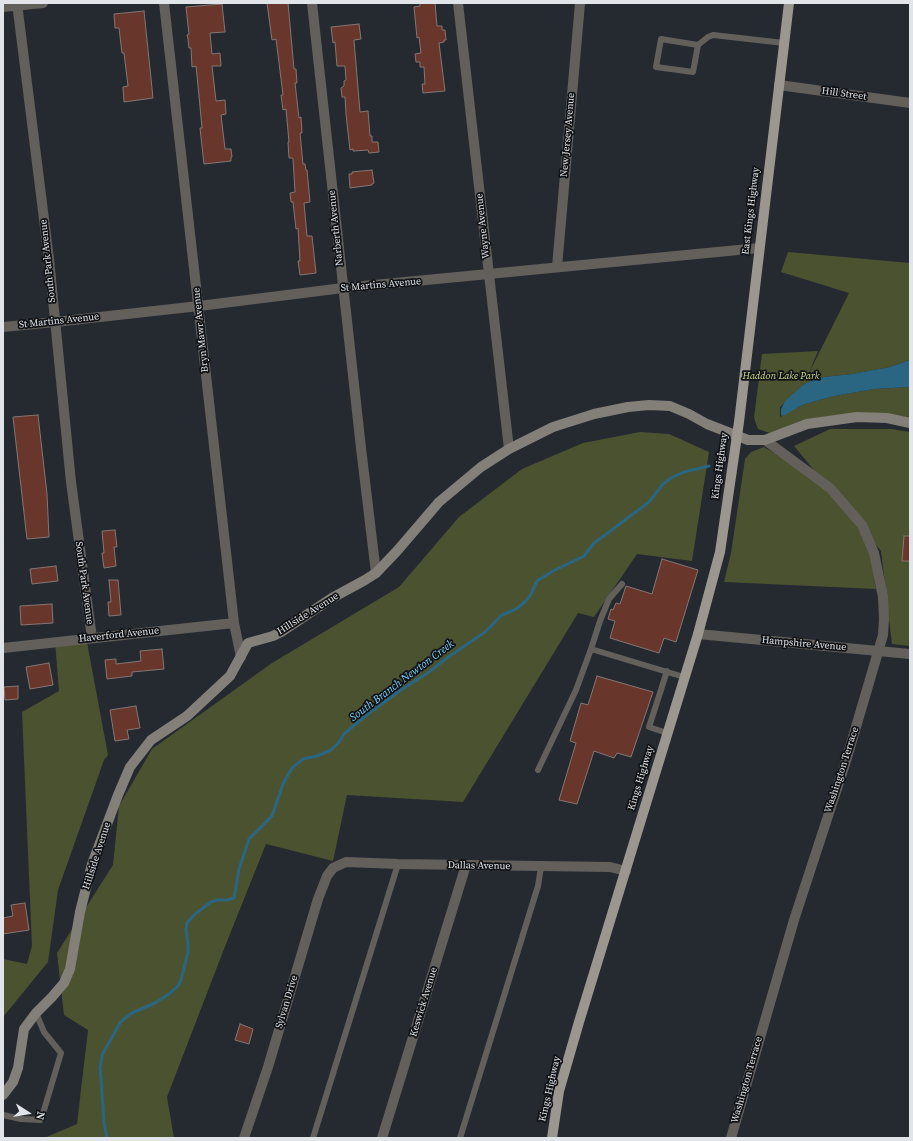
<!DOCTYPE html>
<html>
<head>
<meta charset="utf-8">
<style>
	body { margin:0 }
	#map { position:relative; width:913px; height:1141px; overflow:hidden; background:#252a31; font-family:"Source Serif 4",serif }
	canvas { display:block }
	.frame { position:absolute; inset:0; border:4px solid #e1e5e9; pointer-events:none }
	.north { position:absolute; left:8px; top:1093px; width:40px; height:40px; -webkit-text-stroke:3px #101215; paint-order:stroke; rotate:102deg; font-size:11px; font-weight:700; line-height:16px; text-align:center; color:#e1e5e9 }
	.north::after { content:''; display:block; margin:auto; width:14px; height:18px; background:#e1e5e9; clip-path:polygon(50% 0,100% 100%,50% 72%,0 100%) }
</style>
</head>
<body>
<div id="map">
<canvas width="913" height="1141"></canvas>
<div class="frame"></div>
<div class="north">N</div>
</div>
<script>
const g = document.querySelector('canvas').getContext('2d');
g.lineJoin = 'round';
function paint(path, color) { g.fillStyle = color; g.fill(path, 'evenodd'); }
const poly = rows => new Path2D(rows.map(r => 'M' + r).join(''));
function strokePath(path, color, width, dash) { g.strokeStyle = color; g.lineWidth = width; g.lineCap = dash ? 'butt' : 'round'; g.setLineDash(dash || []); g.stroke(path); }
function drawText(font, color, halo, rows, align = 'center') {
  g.font = font + ' "Source Serif 4",serif'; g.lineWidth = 3.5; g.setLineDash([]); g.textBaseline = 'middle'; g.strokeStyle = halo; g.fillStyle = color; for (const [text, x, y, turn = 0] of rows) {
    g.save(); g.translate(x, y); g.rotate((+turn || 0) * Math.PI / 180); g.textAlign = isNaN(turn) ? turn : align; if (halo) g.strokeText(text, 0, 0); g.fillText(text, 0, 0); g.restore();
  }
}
const green = poly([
	[788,252,910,263,910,360,890,367,852,374,824,377,803,385,780,407,780,417,802,405,834,396,874,389,910,387,910,421,886,415,770,433,758,429,754,418,762,354,818,351,808,375,849,293,781,272],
	[830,429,891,429,910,432,910,646,892,644,881,551,794,446],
	[640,432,669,434,709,452,692,561,637,554,594,617,578,613,463,802,347,795,333,861,266,844,224,949,167,1097,174,1138,44,1138,77,1124,88,1030,64,1015,57,953,113,865,119,806,152,749,272,663,399,587,459,517,522,469,583,443],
	[764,447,790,462,826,490,858,527,870,554,876,589,724,582,731,553,745,459,751,452],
	[86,637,108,755,104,760,58,890,48,962,3,1017,3,959,27,964,32,946,22,712,59,691,55,641]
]);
const water = poly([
	[910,360,910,387,874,389,834,396,802,405,785,415,782,416,781,415,781,409,785,401,803,385,811,381,824,377,852,374,890,367]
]);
const stream = poly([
	[107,1138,104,1123,101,1078,100,1068,102,1055,120,1023,124,1019,132,1013,155,1003,169,994,178,986,181,980,188,952,188,943,186,930,187,923,195,914,211,902,217,900,228,900,234,898,239,869,249,839,272,816,283,784,292,768,303,759,317,756,331,750,339,742,344,734,364,717,398,692,429,672,447,658,485,632,502,615,516,609,526,601,530,596,537,581,553,571,584,556,593,544,649,502,663,484,671,478,684,472,709,466]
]);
const building = poly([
	[267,3,288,3,294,69,296,69,297,83,295,83,299,118,301,117,302,133,300,133,303,164,305,164,306,170,307,170,310,202,304,203,307,236,312,236,316,273,300,275,298,261,300,261,298,228,296,229,293,202,291,202,290,193,295,192,293,158,289,158,288,142,289,142,286,109,283,110,281,95,283,95,276,39,272,40,267,3],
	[420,3,435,3,437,26,442,26,442,30,445,30,446,40,444,40,444,42,439,43,445,91,423,93,422,84,425,84,424,67,420,67,420,62,416,62,415,54,421,53,419,37,417,38,414,7,420,6,420,3],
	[222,4,225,32,210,33,212,54,220,53,221,66,212,66,216,101,225,100,226,114,221,115,225,149,231,149,232,157,231,157,231,161,204,164,200,128,202,128,199,96,196,66,192,67,191,48,189,48,188,39,187,35,189,34,186,7,222,4],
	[144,11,153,98,124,102,123,87,128,86,124,53,122,53,119,28,115,28,114,14,144,11],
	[359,24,361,39,354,40,360,112,368,111,370,136,372,136,372,142,378,142,379,152,369,153,368,150,353,151,353,149,350,150,346,114,345,97,342,97,341,88,344,86,344,81,346,80,345,66,337,66,335,42,333,43,331,27,359,24],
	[372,170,374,183,372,184,372,185,350,188,349,174,352,174,352,172,372,170],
	[38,415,47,494,49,537,27,539,13,417,38,415],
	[115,530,117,547,114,547,116,566,104,568,102,553,104,553,102,531,115,530],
	[904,536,910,536,910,561,902,561,904,536],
	[662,559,698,570,676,642,664,638,659,653,610,638,615,621,608,619,611,609,613,610,616,603,620,604,626,586,652,594,662,559],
	[56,566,58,581,32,584,30,569,56,566],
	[109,580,118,580,121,615,109,616,108,602,111,602,109,580],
	[52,604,53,623,21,625,20,606,52,604],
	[162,649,164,669,132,672,132,676,107,679,105,660,116,659,116,664,141,661,140,651,162,649],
	[49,663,53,685,30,689,26,667,49,663],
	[597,676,653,692,631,757,617,753,614,758,594,751,577,804,559,800,576,743,570,741,581,703,588,705,597,676],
	[18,686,18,699,5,700,4,687,18,686],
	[136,706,140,728,127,730,129,739,115,741,110,710,136,706],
	[25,903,29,930,3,934,3,918,13,916,11,905,25,903],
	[240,1024,253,1029,249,1044,235,1040,240,1024]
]);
const lane = poly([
	[698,45,661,39,656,67,693,72,698,45,708,37,713,35,784,43],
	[591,649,600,621,609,599,622,584],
	[667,671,649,727,667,733],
	[538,770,576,690,591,649,684,677],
	[3,1115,21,1119,41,1120,61,1053,44,1032,36,1013],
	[313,1138,398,864],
	[460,1138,538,886,541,867]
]);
const street = poly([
	[17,3,49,259,71,482,92,638],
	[164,3,234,623,241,657],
	[312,3,361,448,376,573],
	[458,3,509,449],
	[3,7,43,3],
	[779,85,910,103],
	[557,267,580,3],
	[3,327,55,322,199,306,343,288,759,248],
	[698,634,910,654],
	[3,648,234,623],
	[244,1138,268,1067,318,899,327,876,333,868,346,862,398,864,610,867,626,871],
	[382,1138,466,865],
	[731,1138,794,920,846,761,883,635,884,619,883,597,874,553,862,525,830,488,765,440]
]);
const secondary = poly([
	[3,1095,13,1082,18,1068,24,1029,36,1013,52,997,64,983,70,969,80,912,92,864,118,795,130,767,151,740,187,716,230,676,248,643,273,636,281,632,332,598,365,580,376,573,397,551,439,502,481,467,509,449,553,427,594,414,628,407,649,405,670,406,689,414,707,424,748,440,765,440,807,424,857,417,887,418,910,423]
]);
const primary = poly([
	[552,1138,559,1091,579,1022,698,634,720,552,739,422,789,3]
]);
const streetNames = [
	["Hill Street",844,94,8],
	["New Jersey Avenue",568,135,-85],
	["East Kings Highway",751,211,-83],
	["Wayne Avenue",483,226,-96],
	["Narberth Avenue",336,228,-96],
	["South Park Avenue",48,261,-96],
	["St Martins Avenue",381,285,-5],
	["St Martins Avenue",59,321,-6],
	["Bryn Mawr Avenue",201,330,-96],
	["Kings Highway",720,466,-82],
	["South Park Avenue",84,583,82],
	["Hillside Avenue",308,614,-32],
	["Haverford Avenue",119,635,-6],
	["Hampshire Avenue",804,644,5],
	["Washington Terrace",842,770,-72],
	["Kings Highway",641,778,-73],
	["Hillside Avenue",97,856,-72],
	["Dallas Avenue",479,866,1],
	["Sylvan Drive",287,1002,-73],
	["Keswick Avenue",424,1002,-73],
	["Washington Terrace",747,1080,-74],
	["Kings Highway",550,1089,-77]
];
const parkNames = [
	["Haddon Lake Park",781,376]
];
const waterNames = [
	["South Branch Newton Creek",402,681,-37]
];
paint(green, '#4b5230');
paint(water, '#2a6681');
strokePath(stream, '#2a6681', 3);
paint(building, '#69362b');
strokePath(building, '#837774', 1);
strokePath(lane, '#63605c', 6);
strokePath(street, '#63605c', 10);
strokePath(secondary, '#837f79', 10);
strokePath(primary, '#9b978f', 10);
drawText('10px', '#e1e5e9', '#101215', streetNames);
drawText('italic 10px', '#cfde8d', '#101215', parkNames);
drawText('italic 11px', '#77d1fc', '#101215', waterNames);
</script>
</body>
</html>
